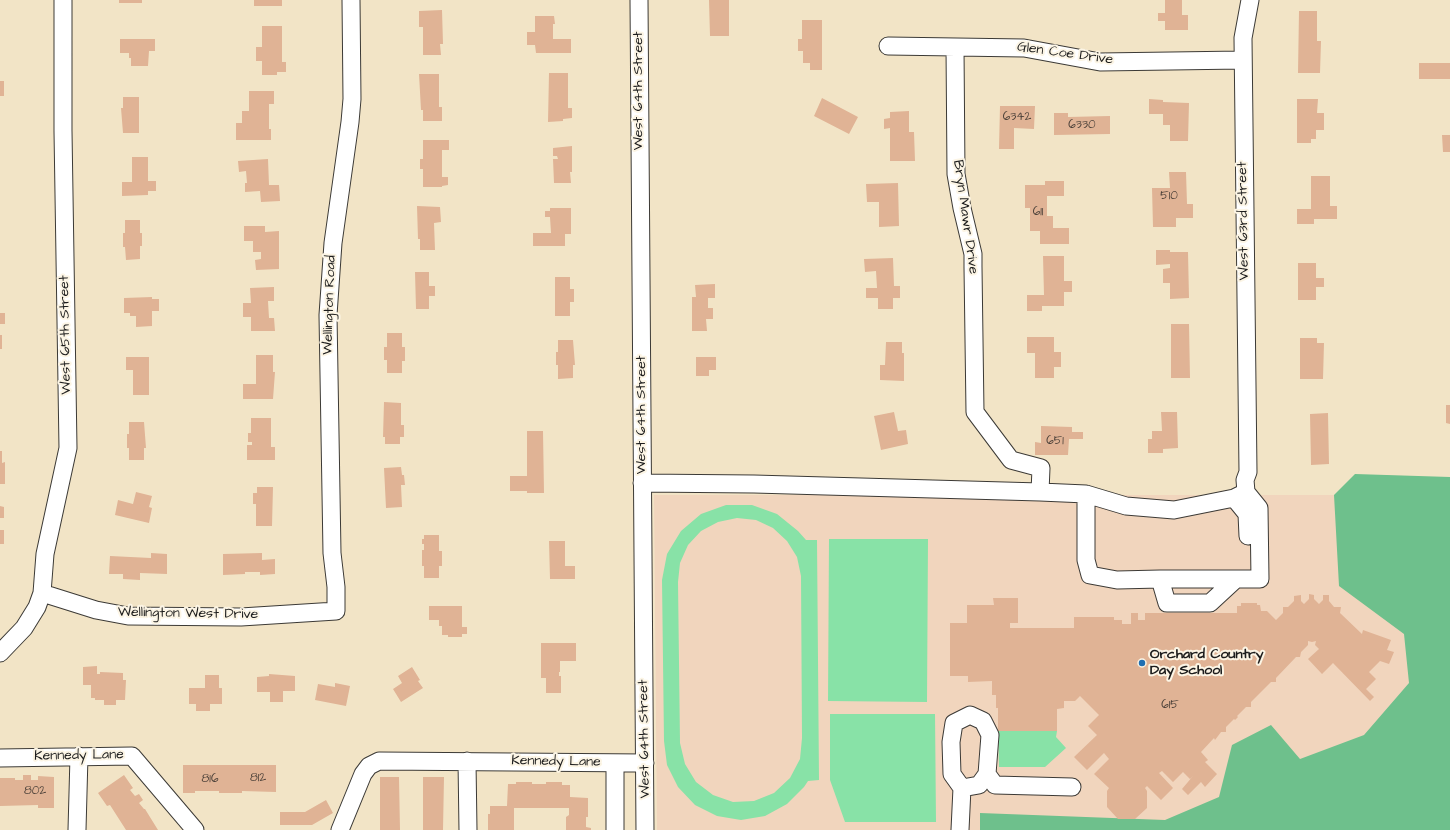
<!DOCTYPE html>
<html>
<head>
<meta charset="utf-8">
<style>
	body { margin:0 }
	canvas { display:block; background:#f2e4c6 }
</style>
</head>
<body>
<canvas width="1450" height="830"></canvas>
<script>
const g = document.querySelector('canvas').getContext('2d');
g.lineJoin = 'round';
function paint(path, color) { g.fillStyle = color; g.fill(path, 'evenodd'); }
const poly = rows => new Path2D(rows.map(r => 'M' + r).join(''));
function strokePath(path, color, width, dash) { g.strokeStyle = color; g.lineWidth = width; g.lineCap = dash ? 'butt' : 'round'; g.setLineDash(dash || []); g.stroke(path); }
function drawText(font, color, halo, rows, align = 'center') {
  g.font = font + ' "Architects Daughter",sans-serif'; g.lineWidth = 4; g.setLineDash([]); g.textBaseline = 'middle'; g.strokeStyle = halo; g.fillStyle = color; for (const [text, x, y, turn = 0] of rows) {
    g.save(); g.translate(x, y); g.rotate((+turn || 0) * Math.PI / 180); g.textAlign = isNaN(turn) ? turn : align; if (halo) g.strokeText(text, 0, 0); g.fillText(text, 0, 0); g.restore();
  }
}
const built = poly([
	[654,495,1334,495,1450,496,1450,830,657,830]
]);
const green = poly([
	[726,505,752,505,777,514,798,531,806,540,817,540,819,780,808,781,804,787,787,804,765,816,741,820,717,816,695,805,678,787,667,765,664,741,662,580,667,554,681,531,701,514],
	[737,518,756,520,773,528,787,541,797,557,801,576,802,738,800,759,790,778,774,793,754,801,733,802,713,795,696,782,685,764,680,743,678,582,680,563,688,545,701,531,718,522],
	[829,539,928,539,927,702,828,701],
	[830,714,935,714,936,822,845,822,830,780],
	[998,731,1057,731,1056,737,1066,748,1045,767,999,767]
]);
const forest = poly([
	[1355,474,1450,477,1450,830,980,830,980,813,1165,820,1219,797,1232,745,1271,725,1300,759,1364,735,1409,683,1404,634,1339,586,1334,495]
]);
const building = poly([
	[119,0,142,0,142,3,119,3],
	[254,0,282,0,282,6,254,6],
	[709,0,729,0,729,36,710,36],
	[1165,0,1182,0,1182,15,1188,15,1188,30,1165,30,1165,21,1158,21,1158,13,1165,13],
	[442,10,443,44,440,44,441,55,423,55,423,27,419,27,419,11],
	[1299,11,1317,11,1317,41,1321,41,1320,73,1298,73],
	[535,16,554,16,555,24,553,24,553,39,571,39,571,53,536,53,535,45,527,45,527,32,535,32],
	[802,20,822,20,822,70,810,70,810,63,803,63,803,51,798,51,798,39,802,39],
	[262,26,282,26,282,62,286,62,286,72,277,72,277,75,262,75,262,61,256,61,256,47,262,47],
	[120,39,155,39,155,51,149,51,148,66,131,66,131,58,129,58,129,53,120,53],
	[1419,63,1450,63,1450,79,1419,79],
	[549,73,568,73,568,108,572,108,572,118,563,119,563,121,548,122],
	[419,74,439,74,439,107,442,107,442,121,423,121,423,110,421,110],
	[0,81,4,81,4,96,0,96],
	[249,91,274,91,274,104,269,104,269,129,271,129,271,140,236,140,236,123,242,123,242,111,249,111],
	[123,97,139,97,139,133,123,133,121,108,123,108],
	[822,98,858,117,849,134,814,116],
	[1149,99,1163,100,1163,102,1189,103,1188,141,1170,141,1170,125,1163,125,1163,114,1149,114],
	[1297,99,1318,99,1317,113,1324,113,1324,130,1316,130,1316,139,1311,139,1311,143,1297,143],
	[1000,106,1035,106,1034,129,1014,128,1014,149,999,149],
	[909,111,909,132,914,132,915,161,890,161,890,128,884,129,884,119,890,118,890,112],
	[1054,113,1068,113,1068,117,1110,116,1110,134,1054,135],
	[1442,135,1450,135,1450,152,1443,152],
	[423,140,449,140,449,150,442,150,442,177,448,177,448,185,442,186,442,187,423,187,423,169,420,169,420,159,423,159],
	[572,146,572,172,570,172,571,183,554,183,553,159,558,159,557,156,553,156,553,148],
	[132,157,148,157,148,181,156,181,156,191,148,191,148,195,122,196,122,182,132,182],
	[268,159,269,185,279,185,280,201,261,202,260,191,245,192,245,183,247,183,246,171,239,172,238,161],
	[1169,172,1186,172,1187,204,1193,204,1193,218,1176,218,1176,227,1153,227,1152,188,1170,188],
	[1311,176,1330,176,1330,206,1337,206,1337,219,1314,219,1314,224,1297,224,1297,209,1311,209],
	[1045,181,1064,181,1064,196,1047,196,1047,216,1053,216,1053,228,1069,228,1069,244,1040,244,1040,231,1030,231,1030,208,1025,208,1025,185,1045,185],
	[898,183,899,226,879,227,879,202,867,202,866,184],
	[417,206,440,207,441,222,434,223,435,250,420,250,420,239,418,239],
	[550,208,571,208,571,234,565,234,565,246,533,246,533,233,551,233,550,217,545,217,545,211,550,211],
	[125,220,140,220,140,233,142,233,142,246,140,246,140,259,126,260,125,247,123,247,123,233,125,233],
	[244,226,265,226,265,232,279,231,279,269,256,270,255,260,261,259,261,252,253,252,253,241,244,241],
	[1156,250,1170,250,1170,252,1188,252,1189,298,1170,299,1170,283,1163,283,1163,269,1170,268,1170,264,1156,265],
	[1043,256,1064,256,1064,281,1072,281,1072,292,1064,292,1064,306,1042,306,1042,311,1027,311,1027,295,1044,295],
	[893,258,894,286,900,286,900,298,893,298,893,309,878,309,878,298,866,298,866,288,877,288,876,271,865,272,864,259],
	[1298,263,1316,263,1316,278,1324,278,1324,287,1316,287,1316,300,1298,300],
	[415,272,429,272,429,286,435,286,435,296,429,296,429,309,416,309],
	[555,277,570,277,570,289,574,289,574,302,570,302,570,316,555,316],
	[715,284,715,298,708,298,708,308,713,308,713,319,706,319,707,331,692,331,692,297,696,297,695,285],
	[274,287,274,301,268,301,269,318,274,318,275,331,251,331,251,317,243,317,243,303,251,303,250,288],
	[152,297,152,299,159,299,159,311,152,311,152,326,136,327,136,316,130,316,130,313,124,313,124,298],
	[0,313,5,313,5,324,0,324],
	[1171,324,1189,324,1190,378,1171,378],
	[387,333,402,333,402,347,405,347,405,361,402,361,402,373,387,373,387,360,384,360,384,347,387,347],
	[0,335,2,335,2,349,0,349],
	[1027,337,1054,337,1054,352,1061,352,1061,367,1054,367,1054,378,1035,378,1035,353,1027,353],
	[1300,338,1317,338,1317,343,1324,343,1323,379,1300,379],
	[558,340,573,340,575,365,573,365,573,378,558,379,558,365,556,365,556,352,558,352],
	[886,342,902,342,902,353,904,353,904,381,880,380,880,365,885,365],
	[256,355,273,355,273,372,275,372,273,399,243,399,243,384,256,384],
	[126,357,149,357,149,395,133,395,133,370,126,370],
	[696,357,716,357,716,370,709,370,709,376,696,376],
	[384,402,401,403,401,425,404,425,404,437,400,437,400,444,385,444,385,437,383,437],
	[1446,405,1450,405,1450,424,1446,423],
	[894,412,898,431,906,430,908,444,881,450,874,416],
	[1161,412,1177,412,1178,448,1163,449,1163,453,1148,453,1148,439,1152,439,1152,431,1162,431],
	[1328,413,1329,464,1311,465,1310,414],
	[251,418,271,418,271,447,275,447,275,460,247,460,247,445,252,445,252,442,248,442,248,433,251,433],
	[129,422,144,422,146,448,144,448,144,460,129,460,129,448,127,448,127,434,129,434],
	[1041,426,1072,427,1072,432,1083,432,1083,439,1069,439,1068,455,1035,455,1035,442,1041,443],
	[527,431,543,431,544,493,527,493,527,491,510,491,510,476,527,476],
	[0,451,2,451,2,463,5,462,5,484,0,484],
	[401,467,402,475,404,475,405,485,401,485,402,507,386,508,384,468],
	[257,487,273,487,272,526,256,526,256,504,253,504,253,493,257,493],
	[136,492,152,496,149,507,152,508,149,523,115,515,118,500,133,504],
	[0,506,4,507,4,518,0,518],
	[0,530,4,530,4,544,0,544],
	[424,535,439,535,439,551,442,551,442,566,439,566,439,578,424,578,424,566,422,566,422,550,424,550,424,544,422,544,422,539,424,539],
	[549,541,565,541,565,566,575,566,575,579,550,579],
	[151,553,167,554,167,574,140,573,140,580,123,579,123,574,109,574,110,556,151,558],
	[262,553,262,560,275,559,275,574,260,575,260,572,245,572,245,574,223,575,223,554],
	[1309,594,1314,595,1314,599,1319,604,1323,600,1323,595,1329,595,1329,601,1334,607,1341,607,1340,613,1362,634,1363,630,1391,640,1387,650,1394,652,1389,664,1380,661,1369,672,1376,679,1366,689,1374,697,1370,701,1333,663,1322,674,1308,659,1319,649,1315,645,1316,641,1312,642,1308,641,1308,645,1301,652,1300,657,1296,657,1276,678,1276,682,1271,682,1251,702,1251,707,1246,707,1237,716,1238,717,1235,720,1234,719,1226,727,1226,732,1221,732,1215,740,1214,738,1201,752,1208,760,1205,762,1217,774,1205,787,1201,782,1188,795,1182,789,1193,776,1190,779,1183,772,1173,782,1162,771,1159,773,1173,788,1161,800,1147,786,1145,788,1147,791,1147,808,1135,819,1118,819,1107,807,1107,791,1109,788,1094,774,1109,759,1104,753,1087,770,1074,757,1097,735,1088,726,1099,715,1080,696,1075,701,1064,701,1064,708,1057,709,1057,731,998,731,998,708,996,708,996,695,992,695,992,681,968,682,968,676,950,676,950,623,967,623,967,605,994,605,993,598,1018,598,1018,623,1010,623,1010,628,1074,628,1074,617,1114,617,1114,620,1122,620,1122,624,1131,624,1131,613,1138,613,1138,620,1145,620,1145,613,1237,613,1237,606,1241,606,1241,603,1257,603,1257,605,1260,605,1261,611,1267,611,1276,620,1283,613,1283,607,1288,607,1294,601,1294,596,1301,595,1301,601,1304,604,1309,599],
	[429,606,462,606,462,627,467,627,467,634,462,634,462,637,448,637,448,635,442,635,442,626,439,626,439,620,429,620],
	[541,643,576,643,576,661,560,661,560,672,559,672,559,676,561,676,561,693,546,693,546,678,541,678],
	[97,666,97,674,100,674,100,672,123,673,123,680,126,680,125,700,116,700,116,705,104,705,104,700,95,700,95,698,91,698,91,685,83,685,83,667],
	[412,667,420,680,418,681,423,688,401,702,393,689,402,683,398,676],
	[269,674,295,676,295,691,283,691,283,702,270,702,270,692,257,692,257,677,269,676],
	[205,675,219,675,219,688,222,688,222,704,210,704,210,711,196,711,196,704,189,704,189,688,205,688],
	[335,683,350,686,346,706,315,700,318,684,335,687],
	[183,765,276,765,276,792,242,791,242,793,219,793,219,791,195,791,195,793,183,793],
	[23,775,31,775,31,780,38,780,38,776,54,777,54,808,38,808,38,805,0,806,0,778,15,778,15,780,23,780],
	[124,775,133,788,130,790,135,796,139,794,143,800,139,803,144,809,145,809,158,830,126,830,110,805,107,806,98,793],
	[380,777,399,777,400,830,380,830],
	[423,777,444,777,443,830,423,830],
	[516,782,532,782,532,784,546,784,546,782,562,782,562,785,570,785,570,797,588,798,588,817,586,817,586,827,591,828,591,830,566,830,566,817,569,815,569,808,514,808,514,830,488,830,488,814,490,814,490,806,507,806,508,784,516,784],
	[326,800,333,813,312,825,280,825,280,812,305,812]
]);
const minor = poly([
	[639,0,645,830],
	[888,46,1024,48,1100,62,1242,60],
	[642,483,754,484,1040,492,1041,468,1011,460,975,412,973,267,973,254,962,208,956,174,955,47],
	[1040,492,1086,494,1086,560,1090,575,1117,580,1160,579,1167,603,1210,603,1236,579,1160,579],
	[1086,494,1126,506,1174,510,1234,498,1246,492],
	[1234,498,1247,514,1248,536],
	[1236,579,1260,579,1259,508,1246,492,1245,480,1248,472,1243,38,1250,0],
	[42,593,96,610,128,616,241,617,336,611,336,587,332,553,328,315,333,243,350,122,352,99,351,0],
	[0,653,24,628,37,607,42,593,45,554,68,448,63,131,63,0],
	[0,758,132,756,195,830],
	[467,761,468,830],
	[615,763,615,830],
	[962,788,979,785,987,774],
	[77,830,79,756],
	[340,830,363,774,369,766,379,761,645,763],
	[960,830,962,788,952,774,951,742,954,723,970,715,983,721,990,735,987,774,995,785,1072,787]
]);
const markers = [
	[1142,663,4,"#1f6fb2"]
];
const numberNames = [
	["6342",1017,117],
	["6330",1082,125],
	["510",1169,196],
	["611",1038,212],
	["651",1055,441],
	["615",1170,705],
	["812",258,778],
	["816",210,779],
	["802",35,791]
];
const streetNames = [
	["Glen Coe Drive",1065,54,8],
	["West 64th Street",639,91,-90],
	["Bryn Mawr Drive",965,217,82],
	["West 63rd Street",1244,221,-91],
	["Wellington Road",330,305,-88],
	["West 65th Street",66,335,-91],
	["West 64th Street",642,415,-90],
	["Wellington West Drive",188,614,1],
	["West 64th Street",645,739,-91],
	["Kennedy Lane",79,756,-1],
	["Kennedy Lane",556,762,1]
];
const poiNames = [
	["Orchard Country",1150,655],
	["Day School",1150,671]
];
paint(built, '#f1d5bd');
paint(green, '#88e2a7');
paint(forest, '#6ec08c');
paint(building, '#e0b395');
strokePath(minor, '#3c3a36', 19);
strokePath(minor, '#fff', 17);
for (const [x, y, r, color] of markers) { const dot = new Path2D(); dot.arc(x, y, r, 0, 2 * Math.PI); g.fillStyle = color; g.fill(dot); strokePath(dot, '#fcf5e5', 1.5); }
drawText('12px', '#4d423a', null, numberNames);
drawText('14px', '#1c1c1c', '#fcf5e5', streetNames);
drawText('bold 14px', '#1c1c1c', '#fcf5e5', poiNames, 'left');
</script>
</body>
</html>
